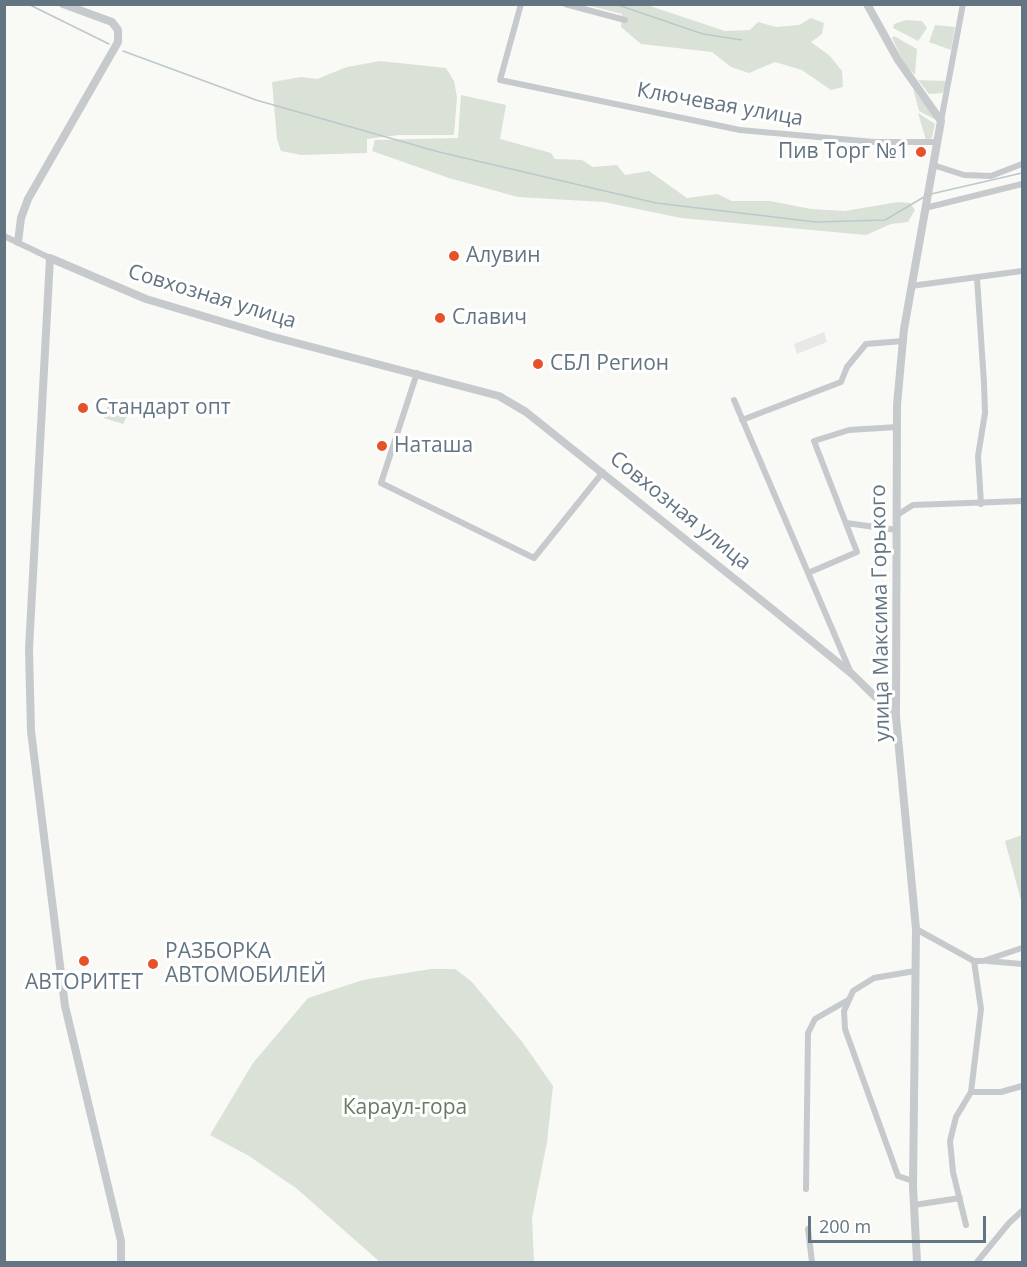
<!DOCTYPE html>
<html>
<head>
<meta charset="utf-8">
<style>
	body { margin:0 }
	#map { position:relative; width:1027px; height:1267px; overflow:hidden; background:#f9f9f6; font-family:"Open Sans",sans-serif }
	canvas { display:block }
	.frame { position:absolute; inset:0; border:6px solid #637582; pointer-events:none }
	.scale { position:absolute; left:808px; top:1216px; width:178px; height:27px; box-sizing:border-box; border:3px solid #637582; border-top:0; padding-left:8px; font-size:18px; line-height:21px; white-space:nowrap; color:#637582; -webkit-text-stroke:4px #fff; paint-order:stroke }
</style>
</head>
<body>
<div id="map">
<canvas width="1027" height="1267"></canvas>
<div class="frame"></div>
<div class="scale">200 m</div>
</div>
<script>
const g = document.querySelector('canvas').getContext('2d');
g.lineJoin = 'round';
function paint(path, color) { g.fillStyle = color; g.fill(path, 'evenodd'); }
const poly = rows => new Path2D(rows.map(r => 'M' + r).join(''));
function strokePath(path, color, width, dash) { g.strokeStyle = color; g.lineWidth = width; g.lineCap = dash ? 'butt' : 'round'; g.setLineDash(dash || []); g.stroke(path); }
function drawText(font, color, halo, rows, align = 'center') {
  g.font = font + ' "Open Sans",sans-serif'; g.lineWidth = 6; g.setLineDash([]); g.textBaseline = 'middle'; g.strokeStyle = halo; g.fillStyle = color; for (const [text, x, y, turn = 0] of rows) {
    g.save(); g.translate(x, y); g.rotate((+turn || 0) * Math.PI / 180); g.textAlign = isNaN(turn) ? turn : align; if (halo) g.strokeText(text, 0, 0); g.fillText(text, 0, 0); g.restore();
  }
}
const built = poly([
	[824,332,827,342,797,354,794,344]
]);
const green = poly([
	[587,5,647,5,725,31,750,30,758,22,776,27,799,25,811,18,824,23,822,34,811,42,830,56,842,71,843,87,831,90,802,70,775,62,749,73,731,67,712,52,641,44,621,27,622,14],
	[906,20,922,21,927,28,918,41,893,28,894,24],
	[935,25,955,27,951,50,929,42],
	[894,36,917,49,915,75,905,65,892,38],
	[380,61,446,68,454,81,457,97,454,135,399,135,367,139,367,153,301,155,281,151,277,139,272,82,301,77,317,79,347,67],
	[918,80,946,81,945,89,942,93,929,94],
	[913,89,924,103,938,121,919,111],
	[461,95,506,105,500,139,551,153,555,159,582,160,593,167,617,165,625,175,649,171,687,198,717,194,732,201,770,201,811,209,845,211,898,202,910,203,915,210,908,222,891,224,866,235,681,218,604,202,518,197,449,178,372,151,375,140,458,138],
	[918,113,935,124,932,138,926,140],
	[112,406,129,412,123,424,104,418,107,407],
	[1022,835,1022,904,1005,841],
	[431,969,455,969,471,981,523,1043,553,1086,547,1142,532,1218,534,1262,380,1262,296,1188,249,1156,210,1135,253,1063,308,998,363,980]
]);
const stream = poly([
	[28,4,109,44],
	[615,4,703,34,742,40],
	[123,51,256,100,439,152,656,203,816,222,885,220,924,197],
	[931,194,1022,173]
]);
const minor = poly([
	[521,4,500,80,740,130,874,142,937,142],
	[565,4,625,20],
	[941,121,963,4],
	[933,165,964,175,991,176,1022,164],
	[925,208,1022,184],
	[4,236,50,258],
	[977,278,984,383,985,413,978,456,981,504],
	[911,286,1022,271],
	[417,373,381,483,534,558,603,472],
	[734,400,851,673],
	[742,420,841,382,847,367,866,344,903,341],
	[897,515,913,505,1022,501],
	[846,523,897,530],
	[808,573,857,552,814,441,849,430,897,427],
	[916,929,974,961,983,961,1022,948],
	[987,961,1022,964],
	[971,1092,1001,1092,1022,1086],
	[913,1181,898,1176,845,1029,844,1011,853,991,874,978,915,971],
	[806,1189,808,1033,815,1019,848,1000],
	[914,1205,960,1198],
	[966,1225,953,1172,950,1141,956,1117,971,1092,981,1009,974,961],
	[808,1229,812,1262],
	[977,1262,1009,1223,1022,1211]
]);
const tertiary = poly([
	[867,4,898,60,941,121,904,329,897,405,896,717,916,929,913,1187,917,1262],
	[18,242,21,218,28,199,118,42,118,30,112,22,63,4],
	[121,1262,121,1241,65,1006,31,731,29,649,50,258,146,299,270,336,499,396,526,412,771,608,852,674,896,717]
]);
const markers = [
	[921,152,6,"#e75128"],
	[454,256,6,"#e75128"],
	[440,318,6,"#e75128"],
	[538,364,6,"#e75128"],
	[83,408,6,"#e75128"],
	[382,446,6,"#e75128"],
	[84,961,6,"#e75128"],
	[153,964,6,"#e75128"]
];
const streetNames = [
	["Ключевая улица",720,105,10],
	["Совхозная улица",212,297,17],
	["Совхозная улица",680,511,39],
	["улица Максима Горького",881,613,-91]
];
const poiNames = [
	["Пив Торг №1",909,152,"right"],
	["Алувин",466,256],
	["Славич",452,318],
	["СБЛ Регион",550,364],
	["Стандарт опт",95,408],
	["Наташа",394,446],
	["РАЗБОРКА",165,952],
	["АВТОМОБИЛЕЙ",165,976],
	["АВТОРИТЕТ",84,983,"center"]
];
const parkNames = [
	["Караул-гора",405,1108]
];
paint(built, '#e7e8e7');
paint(green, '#dae1d7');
strokePath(stream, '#bcc9cc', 1.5);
strokePath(minor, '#c6cacd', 6);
strokePath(tertiary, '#c6cacd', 8);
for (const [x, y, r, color] of markers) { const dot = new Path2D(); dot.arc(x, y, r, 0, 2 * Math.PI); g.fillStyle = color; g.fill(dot); strokePath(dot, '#fff', 2); }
drawText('21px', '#637582', '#fff', streetNames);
drawText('21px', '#637582', '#fff', poiNames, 'left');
drawText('21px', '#677a62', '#fff', parkNames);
</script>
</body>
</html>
